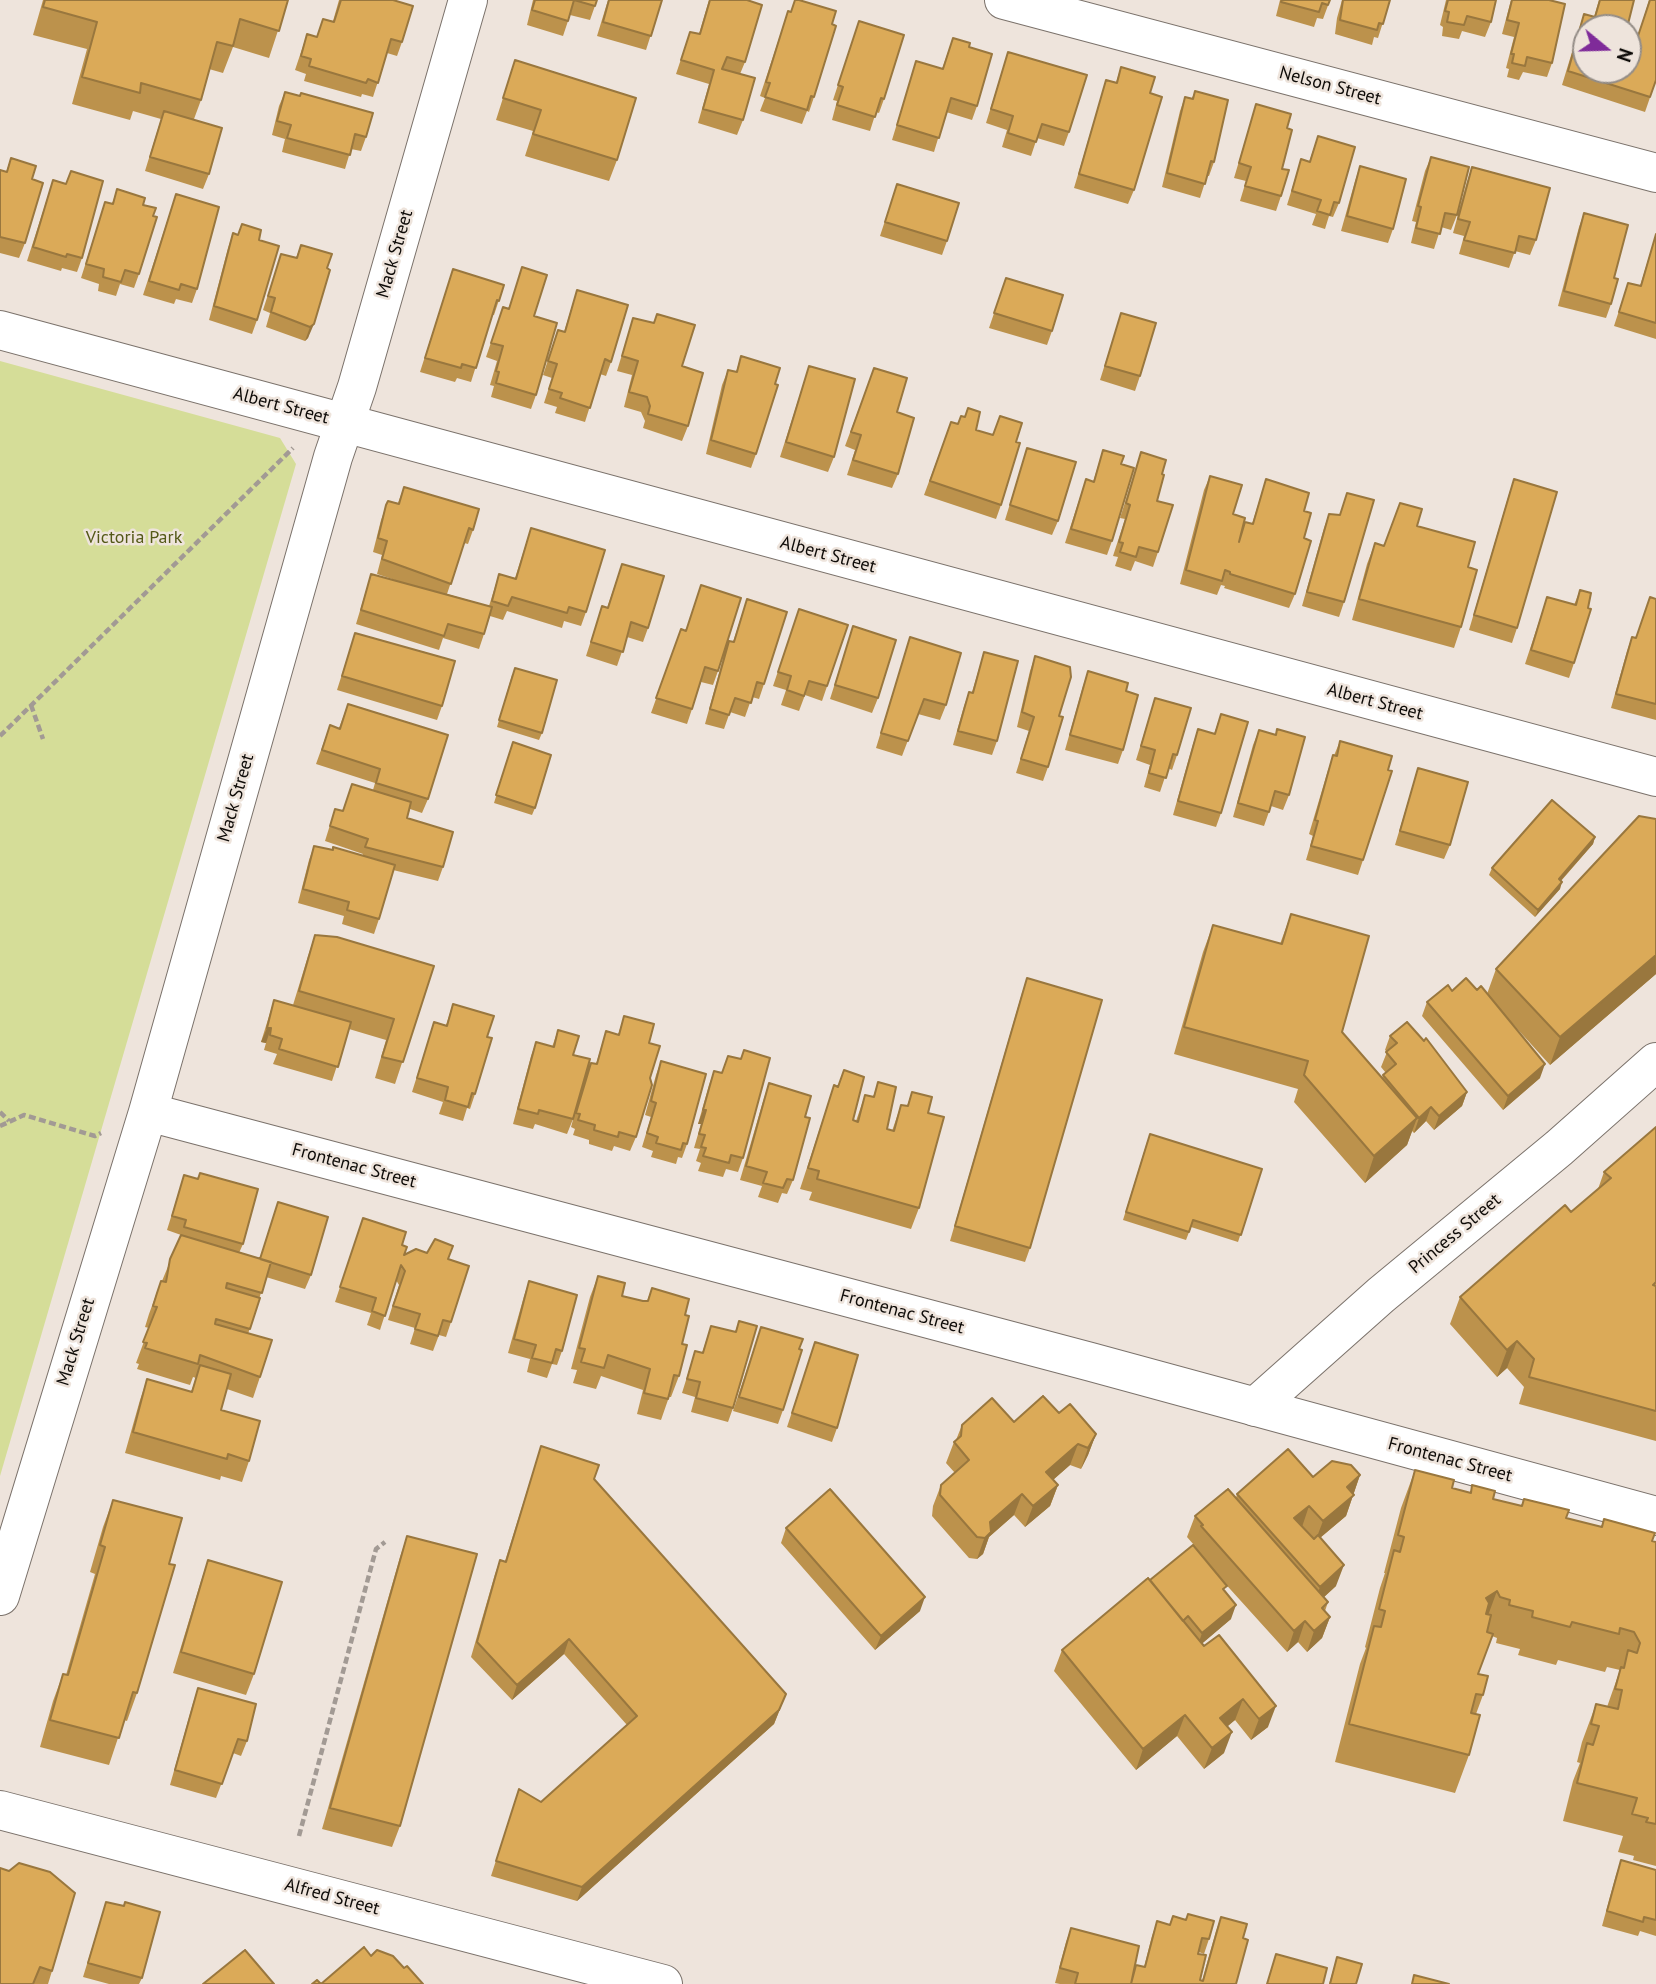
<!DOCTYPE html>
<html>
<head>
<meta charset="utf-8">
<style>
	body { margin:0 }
	#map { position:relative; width:1656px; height:1984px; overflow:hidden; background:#eee4dc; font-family:"PT Sans",sans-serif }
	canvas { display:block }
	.north { position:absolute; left:1572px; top:14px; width:70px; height:70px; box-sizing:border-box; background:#eee4dc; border:2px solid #948d87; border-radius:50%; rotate:109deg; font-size:19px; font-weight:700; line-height:28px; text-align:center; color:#0e0b08 }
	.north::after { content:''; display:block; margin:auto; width:24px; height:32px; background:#7f2b99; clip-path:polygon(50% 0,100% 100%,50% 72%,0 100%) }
</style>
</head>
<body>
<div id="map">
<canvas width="1656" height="1984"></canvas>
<div class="north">N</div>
</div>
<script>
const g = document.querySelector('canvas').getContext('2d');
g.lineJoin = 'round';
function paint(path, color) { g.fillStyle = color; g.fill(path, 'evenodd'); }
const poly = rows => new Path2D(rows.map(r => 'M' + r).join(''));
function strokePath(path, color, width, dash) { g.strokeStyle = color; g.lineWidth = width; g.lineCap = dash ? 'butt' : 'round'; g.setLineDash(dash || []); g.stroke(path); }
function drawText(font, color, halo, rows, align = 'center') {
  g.font = font + ' "PT Sans",sans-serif'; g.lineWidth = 5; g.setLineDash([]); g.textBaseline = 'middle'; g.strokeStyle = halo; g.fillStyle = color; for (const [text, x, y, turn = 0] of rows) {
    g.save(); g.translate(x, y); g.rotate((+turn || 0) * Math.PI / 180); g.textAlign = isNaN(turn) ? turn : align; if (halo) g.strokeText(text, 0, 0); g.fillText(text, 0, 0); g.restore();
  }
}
const green = poly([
	[0,361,280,438,296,464,0,1476]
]);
const path = poly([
	[31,705,43,739],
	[0,736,293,448],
	[0,1112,9,1121],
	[0,1126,24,1115,95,1136,101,1133],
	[299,1836,376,1549,385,1542]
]);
const street = poly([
	[1004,0,1656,173],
	[148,1112,1091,1362,1656,1516],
	[0,1596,148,1112,333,457,357,387,468,0]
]);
const secondary = poly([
	[0,330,1656,777],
	[1255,1407,1381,1295,1559,1148,1656,1062],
	[0,1810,663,1984]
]);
const wall = poly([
	[43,0,288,0,269,58,233,47,223,73,209,69,201,100,194,119,209,174,203,189,145,171,161,119,133,111,130,120,72,104,87,49,33,35],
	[339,0,393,0,402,42,397,56,387,53,373,97,362,94,361,97,304,81,306,74,295,70,307,34,317,37,323,19,333,21],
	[533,0,597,0,590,20,570,15,563,36,527,25],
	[608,0,662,0,646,50,597,36],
	[709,0,747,0,745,62,740,74,743,120,737,135,698,123,709,84,676,74,690,32,699,34],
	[1280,0,1330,0,1323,19,1317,18,1314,27,1276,16],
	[1342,0,1390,0,1378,38,1374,37,1372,45,1335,34,1337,18],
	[1446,0,1496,0,1491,22,1485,37,1462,31,1459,39,1442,36,1443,27,1440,25],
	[1511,0,1549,0,1552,63,1547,77,1523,72,1519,80,1507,77,1509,69,1506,68,1514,37,1502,34],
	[1599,0,1634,0,1586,28,1628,70,1649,0,1656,0,1656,80,1645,112,1562,85,1579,29,1584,14,1594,17],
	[788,11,832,24,814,97,809,112,807,111,802,124,760,111,765,98,760,96],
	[859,21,884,99,879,113,876,112,870,131,832,120,837,101,833,100],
	[953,38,969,47,977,106,972,120,946,112,934,152,892,140,916,61,942,69],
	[1008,52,1069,132,1064,146,1037,138,1031,156,1002,147,1007,130,986,123],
	[515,60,617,160,609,181,525,156,533,131,496,120],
	[1121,67,1150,93,1134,190,1128,204,1074,188,1106,80,1116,82],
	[1195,91,1214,162,1209,176,1207,176,1200,198,1162,187,1180,111,1185,97,1192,98],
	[285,92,300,96,301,93,366,137,361,151,351,149,345,169,282,152,285,139,272,135,279,106],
	[1256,104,1287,128,1282,169,1281,196,1276,211,1240,201,1246,181,1234,178],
	[1318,136,1339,203,1333,217,1329,216,1325,229,1312,225,1316,214,1287,205,1301,159,1309,162],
	[1431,157,1457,215,1451,230,1441,227,1434,249,1411,243,1416,222,1412,221,1425,171],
	[11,158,32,179,25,243,19,258,0,253,0,170,6,172],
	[1360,166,1393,229,1388,243,1341,231,1355,181],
	[1472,167,1536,240,1530,255,1515,251,1509,268,1459,254,1464,236,1453,233,1467,182],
	[53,180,82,258,77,272,62,268,61,271,27,261],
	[897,184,947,241,942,255,880,236],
	[117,189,143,205,153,216,139,274,134,288,120,284,116,296,98,291,99,284,81,278,105,202,112,204],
	[176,194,197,289,192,303,176,299,174,304,143,295],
	[1584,213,1614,278,1611,304,1606,318,1558,306,1579,227],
	[233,233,259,240,257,320,252,334,209,320,228,248],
	[1656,234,1656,339,1614,326,1628,283,1640,286],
	[301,245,327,268,308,338,305,341,266,327,270,313,263,310,281,254,296,258],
	[522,267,534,316,536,395,531,409,491,397,494,386,490,385,497,361,486,357,503,307,509,308],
	[453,269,504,285,494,315,492,315,471,382,457,378,455,382,420,372],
	[1006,278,1052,331,1047,345,989,328],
	[577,290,611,362,606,376,600,374,585,422,555,413,557,407,544,403,552,378,543,375,558,330,564,332],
	[1121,313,1140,376,1135,391,1100,380],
	[633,318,682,366,688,426,682,441,643,428,645,421,641,412,624,407,632,375,617,371],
	[741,356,775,384,756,454,751,468,706,454,722,385,728,370,736,372],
	[809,366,834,457,828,472,780,457],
	[874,368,897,412,898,474,892,488,847,475,855,450,845,446],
	[968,408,976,430,1016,442,1001,505,996,519,924,495,951,422,958,424,965,417],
	[1027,448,1058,521,1052,535,1005,520],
	[1103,450,1121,464,1112,541,1107,555,1065,543,1086,479,1093,482],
	[1141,452,1162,474,1157,501,1158,552,1153,567,1135,561,1131,571,1115,566,1118,557,1113,556,1125,519,1120,518],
	[1210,476,1233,514,1241,535,1252,524,1266,479,1304,511,1304,538,1295,594,1289,608,1224,588,1225,586,1221,585,1217,595,1180,584,1204,490],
	[1514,479,1517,628,1512,643,1469,630,1509,494],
	[404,487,473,530,468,544,464,543,447,594,489,606,499,574,515,578,531,528,586,612,581,626,564,621,562,628,507,611,503,620,490,616,479,649,443,638,439,650,356,624,371,574,395,580,377,574,382,555,373,552,381,520,388,501,398,503],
	[1347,493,1344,602,1339,617,1302,606,1324,528,1329,514,1340,515],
	[1417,526,1468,567,1461,627,1454,648,1352,620,1367,564,1375,543,1384,546],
	[622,564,648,628,643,642,627,637,617,666,586,656,602,606,607,608],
	[1580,590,1574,663,1569,678,1525,664,1547,597,1574,605],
	[747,599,764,684,759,699,752,697,745,717,730,712,724,729,705,724,724,655,729,641,733,642],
	[1656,599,1656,720,1611,708,1627,651,1632,637,1636,638],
	[799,609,848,625,822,701,805,695,799,711,781,705,786,690,773,686],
	[853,626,878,698,872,713,830,699],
	[681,629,718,671,713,685,701,682,687,724,651,713],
	[355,633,442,706,437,720,337,690],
	[910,637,946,705,940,720,918,714,902,756,876,748],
	[984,652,997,741,992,755,953,745,964,706,969,692,972,692],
	[1035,656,1048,767,1043,781,1016,773,1029,731,1017,727,1030,671],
	[1088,671,1126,691,1123,750,1118,764,1065,750,1083,686],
	[512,675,542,733,539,740,497,727],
	[1155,698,1177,755,1172,770,1168,768,1160,792,1144,787,1150,765,1136,760],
	[348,704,428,799,422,813,410,809,407,818,443,867,438,881,393,870,379,919,374,934,342,924,344,916,298,903,309,860,314,846,332,850,333,847,362,856,363,854,325,841,335,809,343,811,352,784,373,790,375,783,316,764,330,725,339,728],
	[1221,714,1221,813,1216,827,1173,815,1193,744,1198,729,1214,734],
	[1277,729,1289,795,1283,810,1271,806,1264,826,1233,817,1253,745,1259,730,1275,735],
	[1340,741,1363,860,1358,875,1306,860,1313,836,1309,834,1328,770],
	[513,742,535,808,532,815,494,803],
	[1418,768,1450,845,1444,859,1395,845],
	[1656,819,1656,974,1550,1065,1511,1022,1540,1078,1503,1110,1422,1016,1427,1002,1452,991,1477,990,1487,994,1496,969],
	[1595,837,1593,844,1561,881,1560,889,1535,917,1489,875,1492,868],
	[1291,914,1342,1032,1382,1077,1386,1073,1381,1067,1387,1052,1385,1050,1390,1036,1467,1092,1462,1106,1434,1130,1426,1121,1414,1133,1412,1131,1407,1145,1365,1183,1294,1102,1298,1089,1174,1054,1203,952,1213,925,1280,944],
	[315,935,434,966,395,1084,375,1078,386,1040,349,1029,332,1081,273,1064,277,1054,264,1050,266,1043,261,1042,274,1000,293,1005,308,956],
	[1027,978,1030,1248,1025,1262,950,1241,1022,993],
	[453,1004,487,1037,475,1094,470,1109,467,1108,463,1121,439,1114,443,1102,412,1092,434,1022,446,1025],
	[624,1016,649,1043,650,1078,636,1137,630,1151,614,1146,612,1151,589,1144,589,1140,573,1135,575,1129,571,1127,585,1077,591,1063,596,1064,606,1031,618,1035],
	[558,1030,573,1055,573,1119,567,1134,535,1124,533,1129,513,1124,531,1056,536,1042,552,1047],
	[728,1056,743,1158,738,1172,726,1169,723,1177,698,1171,701,1163,696,1161,700,1149,694,1148,701,1124,698,1124,709,1085,714,1071,722,1073],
	[661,1061,687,1144,682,1158,678,1157,676,1164,651,1157,653,1151,642,1147,651,1117,645,1115,656,1075],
	[844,1070,853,1120,856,1121,865,1095,873,1097,878,1082,887,1129,892,1131,901,1105,907,1106,912,1092,928,1113,919,1208,911,1229,809,1200,812,1192,800,1189,834,1085,838,1087],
	[769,1083,805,1117,793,1180,787,1194,782,1193,778,1203,758,1197,762,1186,740,1180,764,1098],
	[1656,1127,1656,1441,1519,1404,1524,1387,1507,1368,1497,1377,1450,1324,1460,1297,1571,1212,1598,1189,1604,1172],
	[1147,1142,1262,1169,1238,1242,1191,1227,1186,1240,1123,1220],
	[184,1175,243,1244,239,1253,260,1258,278,1202,311,1275,305,1289,266,1277,248,1334,260,1377,253,1398,227,1389,221,1410,249,1461,242,1482,221,1476,220,1480,125,1453,140,1400,147,1379,191,1392,196,1378,193,1377,190,1385,137,1369,139,1364,136,1363,149,1328,145,1327,149,1314,161,1281,162,1281,181,1235,167,1230],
	[363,1218,402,1245,404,1255,448,1259,451,1322,446,1337,439,1335,433,1351,410,1344,415,1328,388,1320,399,1285,396,1280,380,1330,367,1325,371,1313,335,1302],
	[598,1276,622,1296,643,1301,647,1301,652,1288,685,1315,679,1376,671,1397,669,1397,661,1420,637,1414,643,1390,601,1376,596,1389,573,1383,577,1370,571,1369,590,1297],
	[529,1281,562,1351,557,1365,552,1364,547,1378,527,1372,530,1359,508,1353,524,1296],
	[739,1321,733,1408,728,1422,691,1412,695,1397,682,1393,695,1351,702,1353,711,1326,735,1332],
	[761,1327,799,1349,783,1410,778,1424,733,1411],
	[815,1342,837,1428,832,1442,787,1427],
	[1059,1413,1096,1434,1088,1455,1081,1469,1070,1465,1053,1480,1058,1485,1050,1506,1025,1527,1014,1515,989,1537,983,1554,977,1559,969,1558,932,1516,933,1506,941,1485,955,1473,946,1463,954,1442,956,1440,962,1425,1014,1422],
	[541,1446,594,1479,786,1694,774,1724,577,1901,491,1876,519,1789,541,1802,627,1725,564,1654,512,1700,471,1657,495,1574,500,1560,505,1561],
	[1415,1470,1452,1488,1470,1493,1472,1485,1493,1499,1521,1506,1524,1499,1566,1518,1601,1527,1604,1519,1656,1542,1656,1866,1633,1860,1634,1856,1618,1852,1623,1836,1563,1821,1573,1781,1580,1763,1577,1762,1582,1742,1596,1704,1607,1707,1620,1670,1607,1667,1605,1672,1558,1660,1556,1665,1518,1655,1520,1649,1496,1643,1497,1638,1492,1636,1478,1674,1483,1695,1476,1714,1469,1755,1455,1793,1335,1762,1360,1664,1366,1648,1365,1647,1380,1588,1385,1573,1384,1573,1401,1508],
	[1360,1475,1346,1516,1320,1538,1336,1586,1323,1598,1328,1602,1325,1611,1330,1617,1322,1638,1307,1652,1298,1642,1287,1652,1221,1579,1231,1619,1202,1643,1268,1727,1251,1740,1235,1720,1227,1726,1224,1753,1204,1769,1177,1736,1136,1770,1054,1671,1062,1650,1194,1546,1194,1545,1187,1537,1195,1516,1236,1498,1237,1494,1313,1477],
	[113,1500,169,1564,137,1693,127,1721,124,1720,109,1765,40,1747,53,1701,63,1674,66,1675,95,1574,90,1572,103,1527],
	[786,1528,920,1611,875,1650,781,1543],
	[407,1536,400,1826,392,1847,322,1829,400,1557],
	[208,1560,254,1674,246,1695,173,1673,201,1581],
	[198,1688,247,1741,241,1756,233,1753,216,1798,170,1785,193,1703],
	[1621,1860,1656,1870,1656,1936,1640,1931,1638,1936,1602,1926,1616,1875],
	[0,1868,52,1971,48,1984,0,1984],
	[106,1902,124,1906,125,1902,142,1978,139,1984,109,1984,83,1977],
	[1188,1914,1209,1939,1204,1954,1199,1952,1200,1980,1202,1981,1216,1931,1221,1917,1243,1938,1236,1984,1060,1984,1055,1983,1066,1942,1071,1928,1133,1975,1136,1965,1144,1967,1152,1936,1157,1921,1169,1925,1173,1916,1186,1920],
	[1337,1957,1356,1984,1329,1984]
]);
const shadedWall = poly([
	[314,324,308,338,305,341,310,327],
	[1595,837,1593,844,1556,886,1559,879],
	[1562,882,1560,889,1535,917,1538,910],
	[1656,955,1656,974,1550,1065,1560,1037],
	[267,1028,271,1028,266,1043,261,1042],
	[1545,1064,1540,1078,1503,1110,1508,1096],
	[1467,1092,1462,1106,1434,1130,1439,1116],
	[1431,1107,1426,1121,1414,1133,1419,1118],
	[703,1110,706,1110,701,1124,698,1124],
	[1417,1118,1407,1145,1365,1183,1374,1156],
	[1517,1341,1507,1368,1497,1377,1507,1350],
	[1096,1434,1088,1455,1081,1469,1088,1448],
	[1078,1444,1070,1465,1038,1493,1046,1472],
	[1360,1475,1346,1516,1315,1542,1323,1521,1347,1487],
	[1058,1485,1050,1506,1025,1527,1033,1506],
	[1022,1494,1014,1515,989,1537,983,1554,977,1559,990,1522],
	[1309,1506,1302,1527,1294,1518],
	[1344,1565,1336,1586,1312,1608,1320,1587],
	[1497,1591,1483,1629,1486,1598],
	[925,1597,920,1611,875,1650,881,1636],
	[1236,1605,1231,1619,1197,1648,1202,1633],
	[1330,1617,1322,1638,1307,1652,1314,1631],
	[1305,1621,1298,1642,1287,1652,1294,1631],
	[569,1639,564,1654,512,1700,517,1685],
	[786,1694,774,1724,577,1901,582,1887],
	[1243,1699,1235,1720,1213,1739,1220,1718],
	[1276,1706,1268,1727,1251,1740,1259,1719],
	[1185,1715,1177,1736,1136,1770,1143,1749],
	[1232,1732,1224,1753,1204,1769,1212,1748]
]);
const building = poly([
	[45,0,288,0,279,31,240,19,233,46,217,42,201,100,141,83,140,93,82,77,97,22,43,7,45,0],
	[341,0,393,0,413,6,402,42,391,39,378,83,368,79,366,83,309,66,311,59,301,56,307,34,317,37,323,19,334,22,341,0],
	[535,0,574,0,568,21,532,10,535,0],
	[574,0,597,0,595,6,574,0],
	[609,0,662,0,651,36,603,22,609,0],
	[710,0,747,0,762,5,745,62,727,57,722,69,755,78,743,120,703,109,714,70,681,60,690,32,700,34,710,0],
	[795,0,799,0,836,11,832,24,836,26,814,97,811,96,807,110,765,97,770,83,766,82,788,11,791,12,795,0],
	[1282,0,1330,0,1328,5,1322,3,1319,12,1281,2,1282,0],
	[1343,0,1390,0,1383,24,1379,23,1377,30,1340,20,1343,0],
	[1448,0,1496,0,1491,22,1467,16,1464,25,1447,22,1449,12,1445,11,1448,0],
	[1512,0,1549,0,1565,4,1552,63,1527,57,1525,66,1512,63,1514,54,1511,54,1519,23,1507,20,1512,0],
	[1600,0,1634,0,1627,28,1586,28,1586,70,1628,70,1628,33,1638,36,1650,0,1656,0,1656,80,1650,97,1568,71,1584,14,1595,17,1600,0],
	[859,21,904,35,884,99,881,98,875,117,837,105,843,87,838,85,859,21],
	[953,38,970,43,969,47,992,54,977,106,951,98,939,138,897,125,916,61,943,69,953,38],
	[1008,52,1087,75,1069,132,1042,124,1036,142,1008,133,1013,116,991,109,1008,52],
	[515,60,636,98,617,160,533,134,541,110,503,98,515,60],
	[1121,67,1155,77,1150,93,1162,97,1134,190,1079,174,1106,80,1117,83,1121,67],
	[1195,91,1228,100,1214,162,1211,161,1205,184,1167,173,1185,97,1193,99,1195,91],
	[285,92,300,96,301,93,373,113,366,137,355,134,350,155,287,138,291,125,277,121,285,92],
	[1256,104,1291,114,1287,128,1292,130,1282,169,1289,170,1281,196,1245,186,1251,167,1239,163,1256,104],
	[164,111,222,128,209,174,150,157,164,111],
	[1318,136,1355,147,1339,203,1334,202,1330,215,1317,211,1321,200,1292,191,1301,159,1310,162,1318,136],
	[1431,157,1469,167,1457,215,1445,213,1440,234,1416,228,1421,207,1418,206,1431,157],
	[11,158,36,166,32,179,43,183,25,243,0,237,0,170,7,172,11,158],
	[1360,166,1406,179,1393,229,1347,216,1360,166],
	[1472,167,1550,188,1536,240,1519,236,1515,253,1464,240,1470,222,1458,219,1472,167],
	[71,171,103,181,82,258,67,254,66,257,33,247,53,180,66,184,71,171],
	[897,184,959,203,947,241,885,222,897,184],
	[117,189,145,198,143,205,156,208,153,216,157,217,139,274,125,270,121,282,103,277,104,269,86,264,105,202,113,204,117,189],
	[176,194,219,207,197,289,181,284,179,290,149,281,176,194],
	[1584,213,1628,225,1614,278,1618,279,1611,304,1564,291,1584,213],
	[242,224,261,230,259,240,279,246,257,320,214,306,233,233,238,235,242,224],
	[1656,234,1656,323,1619,312,1628,283,1641,286,1656,234],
	[301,245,332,254,327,268,330,270,314,324,310,327,271,312,275,298,268,296,281,254,297,258,301,245],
	[522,267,547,275,534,316,557,323,536,395,496,383,499,372,496,371,503,346,491,343,503,307,509,309,522,267],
	[453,269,504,285,499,301,497,300,476,368,462,364,461,368,425,358,453,269],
	[1006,278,1063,295,1052,331,994,313,1006,278],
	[577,290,628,305,611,362,605,359,590,408,560,398,562,393,549,389,557,364,548,361,558,330,565,332,577,290],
	[1121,313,1156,323,1140,376,1105,366,1121,313],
	[657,314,695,325,682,366,703,373,688,426,648,414,650,406,647,397,629,392,638,361,622,356,633,318,654,323,657,314],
	[741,356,780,368,775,384,778,385,756,454,711,440,728,370,737,372,741,356],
	[809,366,855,379,834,457,786,442,809,366],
	[874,368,907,378,897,412,914,418,898,474,853,460,861,435,851,432,874,368],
	[968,408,980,412,976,430,993,435,1000,416,1022,423,1016,442,1020,443,1001,505,930,481,951,422,958,424,961,416,965,417,968,408],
	[1027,448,1076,462,1058,521,1010,505,1027,448],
	[1103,450,1124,456,1121,464,1134,468,1112,541,1071,529,1086,479,1094,482,1103,450],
	[1141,452,1166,460,1162,474,1164,475,1157,501,1173,505,1158,552,1139,547,1136,557,1120,552,1123,543,1119,542,1130,505,1126,503,1141,452],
	[1210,476,1242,485,1233,514,1245,518,1239,542,1245,522,1253,524,1266,479,1309,493,1304,511,1311,513,1304,538,1311,541,1295,594,1230,574,1230,572,1225,570,1222,581,1186,570,1210,476],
	[1514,479,1557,492,1517,628,1474,615,1514,479],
	[404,487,479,509,473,530,469,528,451,584,382,559,387,541,378,538,386,505,388,501,399,504,404,487],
	[1347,493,1374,500,1344,602,1307,592,1329,514,1340,515,1347,493],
	[1400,503,1422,509,1417,526,1475,542,1468,567,1477,570,1461,627,1359,599,1375,543,1384,546,1400,503],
	[531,528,605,550,586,612,569,607,567,613,512,597,508,606,492,601,499,574,516,579,531,528],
	[622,564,664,576,648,628,631,622,623,652,591,642,602,606,608,608,622,564],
	[371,574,492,607,484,634,448,624,444,636,361,610,371,574],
	[701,585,741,598,718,671,705,667,692,709,656,698,681,629,686,631,701,585],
	[1580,590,1591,593,1588,608,1591,609,1574,663,1531,650,1547,597,1576,605,1580,590],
	[1650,597,1656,599,1656,704,1616,694,1632,637,1636,638,1650,597],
	[747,599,787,612,764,684,757,682,751,703,735,698,729,715,710,709,729,641,734,642,747,599],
	[799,609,848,625,827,686,809,681,804,696,787,690,791,676,778,672,799,609],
	[853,626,896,640,878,698,835,685,853,626],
	[355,633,455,661,442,706,342,676,355,633],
	[910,637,961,653,946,705,924,699,908,741,881,733,910,637],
	[984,652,1018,661,997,741,958,731,969,692,973,693,984,652],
	[1035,656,1070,667,1071,677,1059,716,1063,717,1048,767,1021,759,1034,717,1022,712,1035,656],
	[515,668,557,680,542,733,499,720,515,668],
	[1088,671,1128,683,1126,691,1138,695,1123,750,1070,735,1088,671],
	[1155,698,1191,708,1177,755,1173,754,1166,778,1149,773,1155,750,1141,746,1155,698],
	[348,704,448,735,428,799,376,783,380,769,322,750,330,725,340,729,348,704],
	[1221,714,1248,722,1221,813,1178,801,1198,729,1215,734,1221,714],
	[1277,729,1305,737,1289,795,1275,791,1269,812,1238,803,1259,730,1276,735,1277,729],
	[1340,741,1392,756,1388,770,1392,771,1363,860,1311,846,1318,821,1315,820,1333,755,1337,756,1340,741],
	[513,742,551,755,535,808,496,795,513,742],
	[1418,768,1468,782,1450,845,1400,831,1418,768],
	[352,784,411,802,407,818,453,832,443,867,365,847,368,839,330,826,335,809,343,811,352,784],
	[1552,800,1595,837,1559,879,1562,882,1538,910,1492,868,1552,800],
	[1639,816,1656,819,1656,955,1560,1037,1496,969,1639,816],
	[314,846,333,850,333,847,395,865,379,919,347,910,349,902,303,889,314,846],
	[1291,914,1369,936,1342,1032,1417,1118,1374,1156,1304,1075,1308,1061,1184,1027,1213,925,1282,944,1291,914],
	[315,935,337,937,434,966,403,1062,382,1057,394,1019,299,991,315,935],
	[1027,978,1102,1000,1030,1248,955,1226,1027,978],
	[1466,978,1477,990,1481,986,1545,1064,1508,1096,1427,1002,1448,985,1452,991,1466,978],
	[274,1000,351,1022,338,1067,279,1049,282,1039,270,1035,271,1028,267,1028,274,1000],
	[453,1004,494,1016,487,1037,492,1038,475,1094,472,1093,468,1107,445,1100,448,1087,417,1078,434,1022,447,1026,453,1004],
	[624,1016,654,1024,649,1043,660,1046,650,1078,652,1085,636,1137,619,1132,618,1137,594,1130,595,1125,578,1120,580,1114,576,1113,591,1063,597,1064,606,1031,619,1035,624,1016],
	[1407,1022,1424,1041,1426,1038,1467,1092,1439,1116,1431,1107,1419,1118,1383,1075,1396,1064,1386,1052,1397,1043,1390,1036,1407,1022],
	[558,1030,579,1036,573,1055,590,1059,573,1119,539,1110,538,1114,518,1109,536,1042,554,1047,558,1030],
	[744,1050,770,1058,743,1158,731,1155,729,1163,703,1156,706,1148,701,1147,705,1135,699,1134,706,1110,703,1110,714,1071,722,1073,728,1056,741,1059,744,1050],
	[661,1061,706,1074,687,1144,683,1143,681,1150,656,1143,658,1137,647,1133,656,1103,651,1101,661,1061],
	[844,1070,864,1077,853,1120,858,1122,865,1095,874,1097,878,1082,896,1087,887,1129,894,1131,901,1105,908,1106,912,1092,932,1097,928,1113,944,1117,919,1208,817,1179,819,1171,808,1168,834,1085,838,1087,844,1070],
	[769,1083,811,1096,805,1117,810,1118,793,1180,787,1179,783,1188,763,1183,767,1172,746,1166,769,1083],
	[1656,1127,1656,1282,1653,1285,1656,1286,1656,1411,1529,1377,1534,1359,1517,1341,1507,1350,1460,1297,1565,1205,1571,1212,1611,1178,1604,1172,1656,1127],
	[1150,1134,1262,1169,1241,1235,1193,1220,1189,1232,1126,1212,1150,1134],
	[200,1173,258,1189,243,1244,184,1227,186,1220,172,1216,184,1175,198,1179,200,1173],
	[278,1202,328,1217,311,1275,260,1259,278,1202],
	[363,1218,406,1232,402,1245,407,1247,404,1255,416,1249,427,1253,435,1239,453,1246,448,1259,469,1266,451,1322,443,1320,438,1336,415,1329,420,1314,393,1306,405,1271,401,1265,385,1316,372,1311,376,1298,340,1287,363,1218],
	[181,1235,271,1262,262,1293,227,1283,226,1288,260,1298,250,1329,216,1319,215,1324,272,1340,260,1377,200,1355,198,1364,145,1348,147,1343,143,1342,157,1307,153,1306,157,1293,161,1281,166,1282,170,1259,181,1235],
	[598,1276,625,1283,622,1296,643,1301,648,1301,652,1288,689,1299,685,1315,689,1316,682,1344,687,1345,679,1376,674,1375,668,1399,644,1393,650,1369,608,1355,604,1368,581,1362,585,1349,579,1348,598,1276],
	[529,1281,577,1295,562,1351,556,1349,552,1363,532,1358,536,1345,514,1339,529,1281],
	[739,1321,757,1326,733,1408,696,1398,700,1382,687,1379,695,1351,703,1353,711,1326,736,1332,739,1321],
	[761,1327,803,1339,799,1349,802,1350,783,1410,739,1397,761,1327],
	[815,1342,858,1355,837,1428,792,1413,815,1342],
	[200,1365,231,1374,221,1410,260,1421,249,1461,228,1454,227,1459,133,1432,147,1379,192,1392,200,1365],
	[1043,1396,1059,1413,1070,1404,1096,1434,1088,1448,1078,1444,1046,1472,1058,1485,1033,1506,1022,1494,990,1522,991,1532,985,1538,977,1537,940,1495,941,1485,969,1460,954,1442,961,1436,962,1425,992,1398,1014,1422,1043,1396],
	[541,1446,599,1465,594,1479,786,1694,779,1710,582,1887,496,1861,519,1789,541,1802,637,1716,569,1639,517,1685,477,1642,500,1560,506,1562,541,1446],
	[1288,1449,1313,1477,1332,1461,1351,1465,1360,1475,1347,1487,1354,1495,1323,1521,1309,1506,1294,1518,1314,1539,1318,1535,1344,1565,1320,1587,1237,1494,1288,1449],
	[1415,1470,1454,1480,1452,1488,1471,1493,1472,1485,1495,1491,1493,1499,1522,1506,1524,1499,1569,1510,1566,1518,1602,1527,1604,1519,1655,1533,1652,1541,1656,1542,1656,1824,1646,1822,1648,1818,1632,1814,1637,1798,1577,1783,1587,1743,1593,1745,1599,1726,1591,1724,1596,1704,1618,1709,1622,1690,1615,1689,1621,1667,1624,1668,1628,1650,1637,1653,1640,1643,1634,1632,1620,1628,1619,1634,1572,1622,1570,1627,1532,1617,1533,1611,1509,1605,1510,1600,1500,1597,1497,1591,1486,1598,1489,1603,1486,1614,1491,1615,1487,1632,1493,1634,1478,1674,1488,1676,1483,1695,1476,1694,1471,1713,1480,1715,1469,1755,1349,1724,1374,1626,1381,1627,1385,1611,1379,1609,1394,1550,1400,1552,1404,1537,1398,1535,1415,1470],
	[830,1489,925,1597,881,1636,786,1528,830,1489],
	[1228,1489,1328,1602,1322,1608,1330,1617,1314,1631,1305,1621,1294,1631,1201,1526,1203,1525,1195,1516,1228,1489],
	[113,1500,182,1518,169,1564,175,1565,137,1693,133,1692,119,1738,50,1720,63,1674,68,1675,105,1547,100,1545,113,1500],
	[407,1536,477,1554,400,1826,330,1808,407,1536],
	[1193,1545,1227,1586,1223,1589,1236,1605,1202,1633,1188,1616,1183,1621,1150,1580,1193,1545],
	[208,1560,282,1582,254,1674,181,1652,208,1560],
	[1148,1578,1204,1646,1219,1635,1276,1706,1259,1719,1243,1699,1220,1718,1232,1732,1212,1748,1185,1715,1143,1749,1062,1650,1148,1578],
	[198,1688,256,1704,247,1741,238,1739,222,1784,175,1770,198,1688],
	[1621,1860,1656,1870,1656,1920,1644,1917,1643,1922,1607,1911,1621,1860],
	[19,1863,50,1872,75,1893,52,1971,40,1967,33,1984,0,1984,0,1868,9,1871,19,1863],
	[106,1902,124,1906,125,1902,160,1912,142,1978,88,1963,106,1902],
	[1188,1914,1214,1921,1209,1939,1202,1938,1198,1954,1206,1955,1200,1980,1203,1981,1221,1917,1247,1924,1243,1938,1248,1940,1236,1984,1131,1984,1136,1965,1145,1967,1157,1921,1170,1925,1173,1916,1186,1920,1188,1914],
	[1071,1928,1139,1946,1131,1984,1075,1984,1078,1973,1060,1968,1071,1928],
	[364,1947,371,1956,377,1950,393,1956,404,1968,407,1966,423,1984,321,1984,364,1947],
	[245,1950,274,1984,203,1984,245,1950],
	[1276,1954,1327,1968,1323,1984,1267,1984,1276,1954],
	[1337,1957,1362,1964,1356,1984,1330,1984,1337,1957],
	[1414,1975,1449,1984,1412,1984,1414,1975],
	[317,1980,321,1984,312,1984,317,1980]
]);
const streetNames = [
	["Nelson Street",1330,86,15],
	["Mack Street",395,254,-74],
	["Albert Street",281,406,15],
	["Albert Street",828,555,15],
	["Albert Street",1375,702,15],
	["Mack Street",236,798,-74],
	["Frontenac Street",354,1166,15],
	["Princess Street",1455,1234,-40],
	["Frontenac Street",902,1312,15],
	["Mack Street",76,1342,-73],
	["Frontenac Street",1450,1460,15],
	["Alfred Street",332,1897,15]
];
const parkNames = [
	["Victoria Park",134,538]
];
paint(green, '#d5dd98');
strokePath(street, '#7b726b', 40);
strokePath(secondary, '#7b726b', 40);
strokePath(path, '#a29a94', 4.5, [7, 3.5]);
strokePath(street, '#fff', 38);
strokePath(secondary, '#fff', 38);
paint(wall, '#bc924c');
paint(shadedWall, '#99773e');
paint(building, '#dbaa58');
strokePath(building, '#99773e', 2);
drawText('18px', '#0e0b08', '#eee4dc', streetNames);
drawText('18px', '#535816', '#eee4dc', parkNames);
</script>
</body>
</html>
